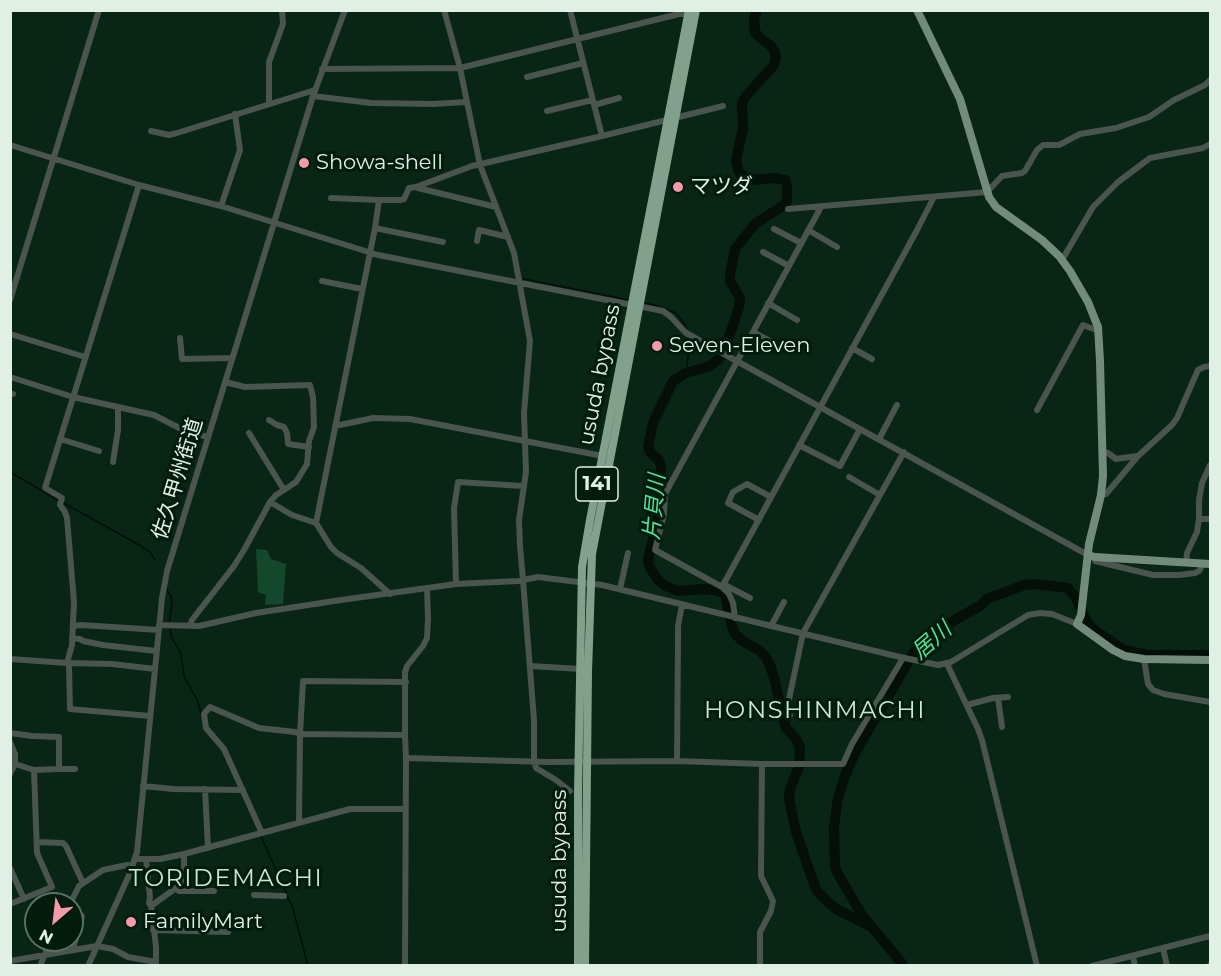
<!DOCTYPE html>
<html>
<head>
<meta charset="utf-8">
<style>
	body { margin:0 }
	#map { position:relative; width:1221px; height:976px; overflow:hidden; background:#082516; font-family:Montserrat,sans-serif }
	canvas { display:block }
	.frame { position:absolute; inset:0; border:12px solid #e0f0e5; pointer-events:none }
	.north { position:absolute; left:24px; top:892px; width:60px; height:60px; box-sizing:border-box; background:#011b0d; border:2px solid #5a7063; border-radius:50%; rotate:208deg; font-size:16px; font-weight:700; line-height:24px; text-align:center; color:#e0f0e5 }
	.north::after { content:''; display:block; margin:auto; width:21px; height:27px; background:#f39aab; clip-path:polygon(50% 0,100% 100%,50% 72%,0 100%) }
</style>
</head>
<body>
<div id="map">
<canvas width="1221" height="976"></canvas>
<div class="frame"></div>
<div class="north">N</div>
</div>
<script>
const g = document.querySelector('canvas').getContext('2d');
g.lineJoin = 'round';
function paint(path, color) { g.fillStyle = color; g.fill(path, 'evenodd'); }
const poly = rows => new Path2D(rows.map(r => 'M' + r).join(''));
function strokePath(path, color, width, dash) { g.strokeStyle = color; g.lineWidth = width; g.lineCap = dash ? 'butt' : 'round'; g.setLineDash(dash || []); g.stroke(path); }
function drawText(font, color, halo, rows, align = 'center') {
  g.font = font + ' Montserrat,"Noto Sans JP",sans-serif'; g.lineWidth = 6; g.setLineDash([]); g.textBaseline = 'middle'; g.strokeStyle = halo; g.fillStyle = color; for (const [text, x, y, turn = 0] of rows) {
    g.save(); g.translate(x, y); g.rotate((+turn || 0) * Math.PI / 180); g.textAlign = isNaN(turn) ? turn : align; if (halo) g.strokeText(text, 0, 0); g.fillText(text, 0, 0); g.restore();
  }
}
const green = poly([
	[256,549,267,550,271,559,286,564,283,604,265,605,266,595,258,592]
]);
const stream = poly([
	[524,279,629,300],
	[642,302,658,306,676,313,685,325,686,330],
	[686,373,690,340,689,337],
	[10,472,58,500],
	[62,502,139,545,151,553,155,560],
	[167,590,171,596,172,603,169,624],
	[170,628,171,636,181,654,184,676,197,700,202,716],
	[260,834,293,909,308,966]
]);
const river = poly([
	[757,10,754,19,755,32,760,38,770,45,775,52,776,59,773,66,746,96,742,103,743,128,736,161,739,172,745,177,753,180,775,178,785,180,787,185,787,201,784,205,755,224,735,249,730,276,730,281,740,298,739,307,725,349,719,359,710,366,686,373,673,381,653,423,648,446,650,452,659,460,661,466,660,509,648,560,649,566,659,581,666,586,678,591,703,589,715,590,723,593,726,598,731,623,735,634,744,642,760,651,765,656,770,665,775,681,783,718,786,728,796,739,800,748,799,767,790,789,789,799,796,832,814,884,817,891,831,905,838,910,872,927],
	[904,966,862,915,838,874,835,867,834,826,838,798,845,776,855,753,914,652,933,635,958,618,980,606,987,599,1024,585,1035,584,1068,588,1076,598,1085,618,1092,628,1122,649,1148,655,1210,655]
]);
const minor = poly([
	[444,10,460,68,480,165,514,253,530,341,524,413,526,472,519,520,520,546,523,580,534,720,534,761,536,768,556,780,570,791],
	[570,10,602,136],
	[322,69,460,68,679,14,688,14],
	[527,77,583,63],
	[313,96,371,103,433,104,466,102],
	[269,104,269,62,283,24,282,10],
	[594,105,619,98],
	[547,111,592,100],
	[151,131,169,135,177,133,315,90],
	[10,145,139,185,221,206,378,255,663,311,671,317,686,333,1088,555],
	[139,185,45,488,62,498,60,505,65,512,67,518,74,602,72,645,67,663,69,666,70,709,150,716],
	[418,188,496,207],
	[331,198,379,200],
	[221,206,240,150,235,114],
	[788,209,987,192,1002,176,1022,173,1025,171,1037,150,1043,145,1059,145,1080,134,1116,128,1149,117,1174,100,1205,85,1210,80],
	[375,228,443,242],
	[774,229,801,243],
	[808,230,837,247],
	[477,241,479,230,508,237],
	[763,252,789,266],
	[1062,260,1093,207,1118,182,1150,158,1203,148,1210,144],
	[322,281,362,289],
	[10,300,99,10],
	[768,303,797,320],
	[753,332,779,346],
	[10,334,85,357],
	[180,338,182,359,232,358],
	[852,348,872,359],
	[10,377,73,397,154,415,187,432,208,437],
	[225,382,245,387,310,385,313,397,314,427,309,441,307,464,296,482,284,490],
	[10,393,13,394],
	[1037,410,1083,325,1099,331],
	[269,420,277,425,284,427,287,433,288,444,309,447],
	[335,426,373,418,410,419,603,456],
	[249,433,284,490,276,495,270,502],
	[60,439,99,451],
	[879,439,897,405],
	[799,445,840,466,860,429],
	[1103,452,1108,453,1116,459,1137,456],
	[113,462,118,430,118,407],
	[849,477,880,495],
	[1101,495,1106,494,1138,456,1172,425,1177,418,1198,370,1204,367,1210,366],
	[1199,519,1210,519],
	[759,520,728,503,733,492,747,484,771,497],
	[316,523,375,228,379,200,401,200,404,199,409,188,416,187,472,166,602,136,723,106],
	[1094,557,1095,561,1153,575,1179,575,1195,573,1199,571,1203,564],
	[1186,563,1187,553,1197,532,1199,519,1199,500,1202,483,1210,465],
	[456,584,454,508,458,482,523,486],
	[723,584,750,598],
	[722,587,655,550,664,514,665,494,821,207],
	[620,589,628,553],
	[735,618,733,603,729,594,722,587,916,232,934,197],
	[159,625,199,626,256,613,341,600,456,584,518,581,538,577,602,585,900,657,938,665,951,662,1028,615,1040,613,1052,614,1077,624],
	[73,626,81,625,159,630],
	[190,626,192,620,234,566,244,550,270,502,292,515,316,523,331,547,337,553,361,568,390,594],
	[771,626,784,602],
	[72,638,80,639,83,641,103,645,156,651],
	[10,659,67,663,112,664,155,669],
	[1144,659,1148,684,1153,690,1164,694,1210,702],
	[947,664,978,729,982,740,1037,966],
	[530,666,581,669],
	[998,698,1002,727],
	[967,705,993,698,1008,697],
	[790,715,788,711,788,704,803,633,904,452],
	[10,733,32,736,59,737,59,769,34,770,15,764],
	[10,742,15,754,15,764,10,774],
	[406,758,548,762,677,761,762,764,843,764,852,744,903,658],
	[677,761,678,640,678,626,682,605],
	[59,769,75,769],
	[143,786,173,789,243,790],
	[205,789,208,848],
	[299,822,300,734,303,681,406,682],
	[262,833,224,749,206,728,204,714,210,707,259,728,295,732,300,734,405,735],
	[37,842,63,843,66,846,83,883],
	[136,859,160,859,184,854,350,809,405,809],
	[146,860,150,897,149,903,151,906],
	[10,868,24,899],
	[176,888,179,891,214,891],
	[254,895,284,896],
	[10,904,52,887,37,853,34,770],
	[70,904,79,886,103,870,127,865,133,866],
	[72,910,82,916,73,949],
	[153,930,228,932],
	[1163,948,1167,966],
	[1133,956,1135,966],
	[10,961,97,946,113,949,128,957,156,962],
	[156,965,156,947,151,906,176,888,184,881,184,854],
	[40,966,51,940],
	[88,966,130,873,137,852,162,598,167,571,313,96,345,10],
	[405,966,406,758,405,735,405,672,407,666,423,646,427,638,428,619,427,588],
	[760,966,760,932,771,911,773,901,761,876,762,764],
	[1092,966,1210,936],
	[1209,966,1210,965]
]);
const major = poly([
	[917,10,960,99,989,197,996,207,1003,212,1042,240,1059,256,1070,271,1088,302,1098,327,1100,361,1103,476,1101,495,1089,544,1081,615,1077,624,1113,650,1125,656,1144,659,1210,660],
	[1088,555,1095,557,1210,564]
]);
const highway = poly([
	[578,966,578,793,582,567,590,520,689,10],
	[585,966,588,672,592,554,696,10]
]);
const markers = [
	[304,163,6,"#f39aab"],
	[678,187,6,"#f39aab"],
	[657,346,6,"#f39aab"],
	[131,922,6,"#f39aab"]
];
const shields = [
	[597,484,42]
];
const shieldNames = [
	["141",597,484]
];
const poiNames = [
	["Showa-shell",316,163],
	["マツダ",690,187],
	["Seven-Eleven",669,346],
	["FamilyMart",143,922]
];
const streetNames = [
	["usuda bypass",600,375,-79],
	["佐久甲州街道",178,479,-73],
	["usuda bypass",560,861,-90]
];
const waterNames = [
	["片貝川",655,507,-85],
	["居川",932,641,-41]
];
const quarterNames = [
	["HONSHINMACHI",815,711],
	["TORIDEMACHI",226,879]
];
paint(green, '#14482d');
strokePath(stream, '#030f07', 1.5);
strokePath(river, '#030f07', 10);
strokePath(minor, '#49554d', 6);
strokePath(major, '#728b7b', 8);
strokePath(highway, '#82a18d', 8);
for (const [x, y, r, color] of markers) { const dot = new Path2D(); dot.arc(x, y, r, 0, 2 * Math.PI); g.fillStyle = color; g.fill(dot); strokePath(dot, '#011b0d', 2); }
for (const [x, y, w] of shields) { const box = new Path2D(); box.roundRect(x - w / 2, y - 17, w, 34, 4.5); g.fillStyle = '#011b0d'; g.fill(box); strokePath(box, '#e0f0e5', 1.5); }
drawText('bold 20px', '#e0f0e5', null, shieldNames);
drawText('21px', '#e0f0e5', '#011b0d', poiNames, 'left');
drawText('21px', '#e0f0e5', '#011b0d', streetNames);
drawText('italic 22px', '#55df97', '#011b0d', waterNames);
g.letterSpacing = '1.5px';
drawText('24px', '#c8e9d3', '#011b0d', quarterNames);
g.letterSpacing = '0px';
</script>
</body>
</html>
